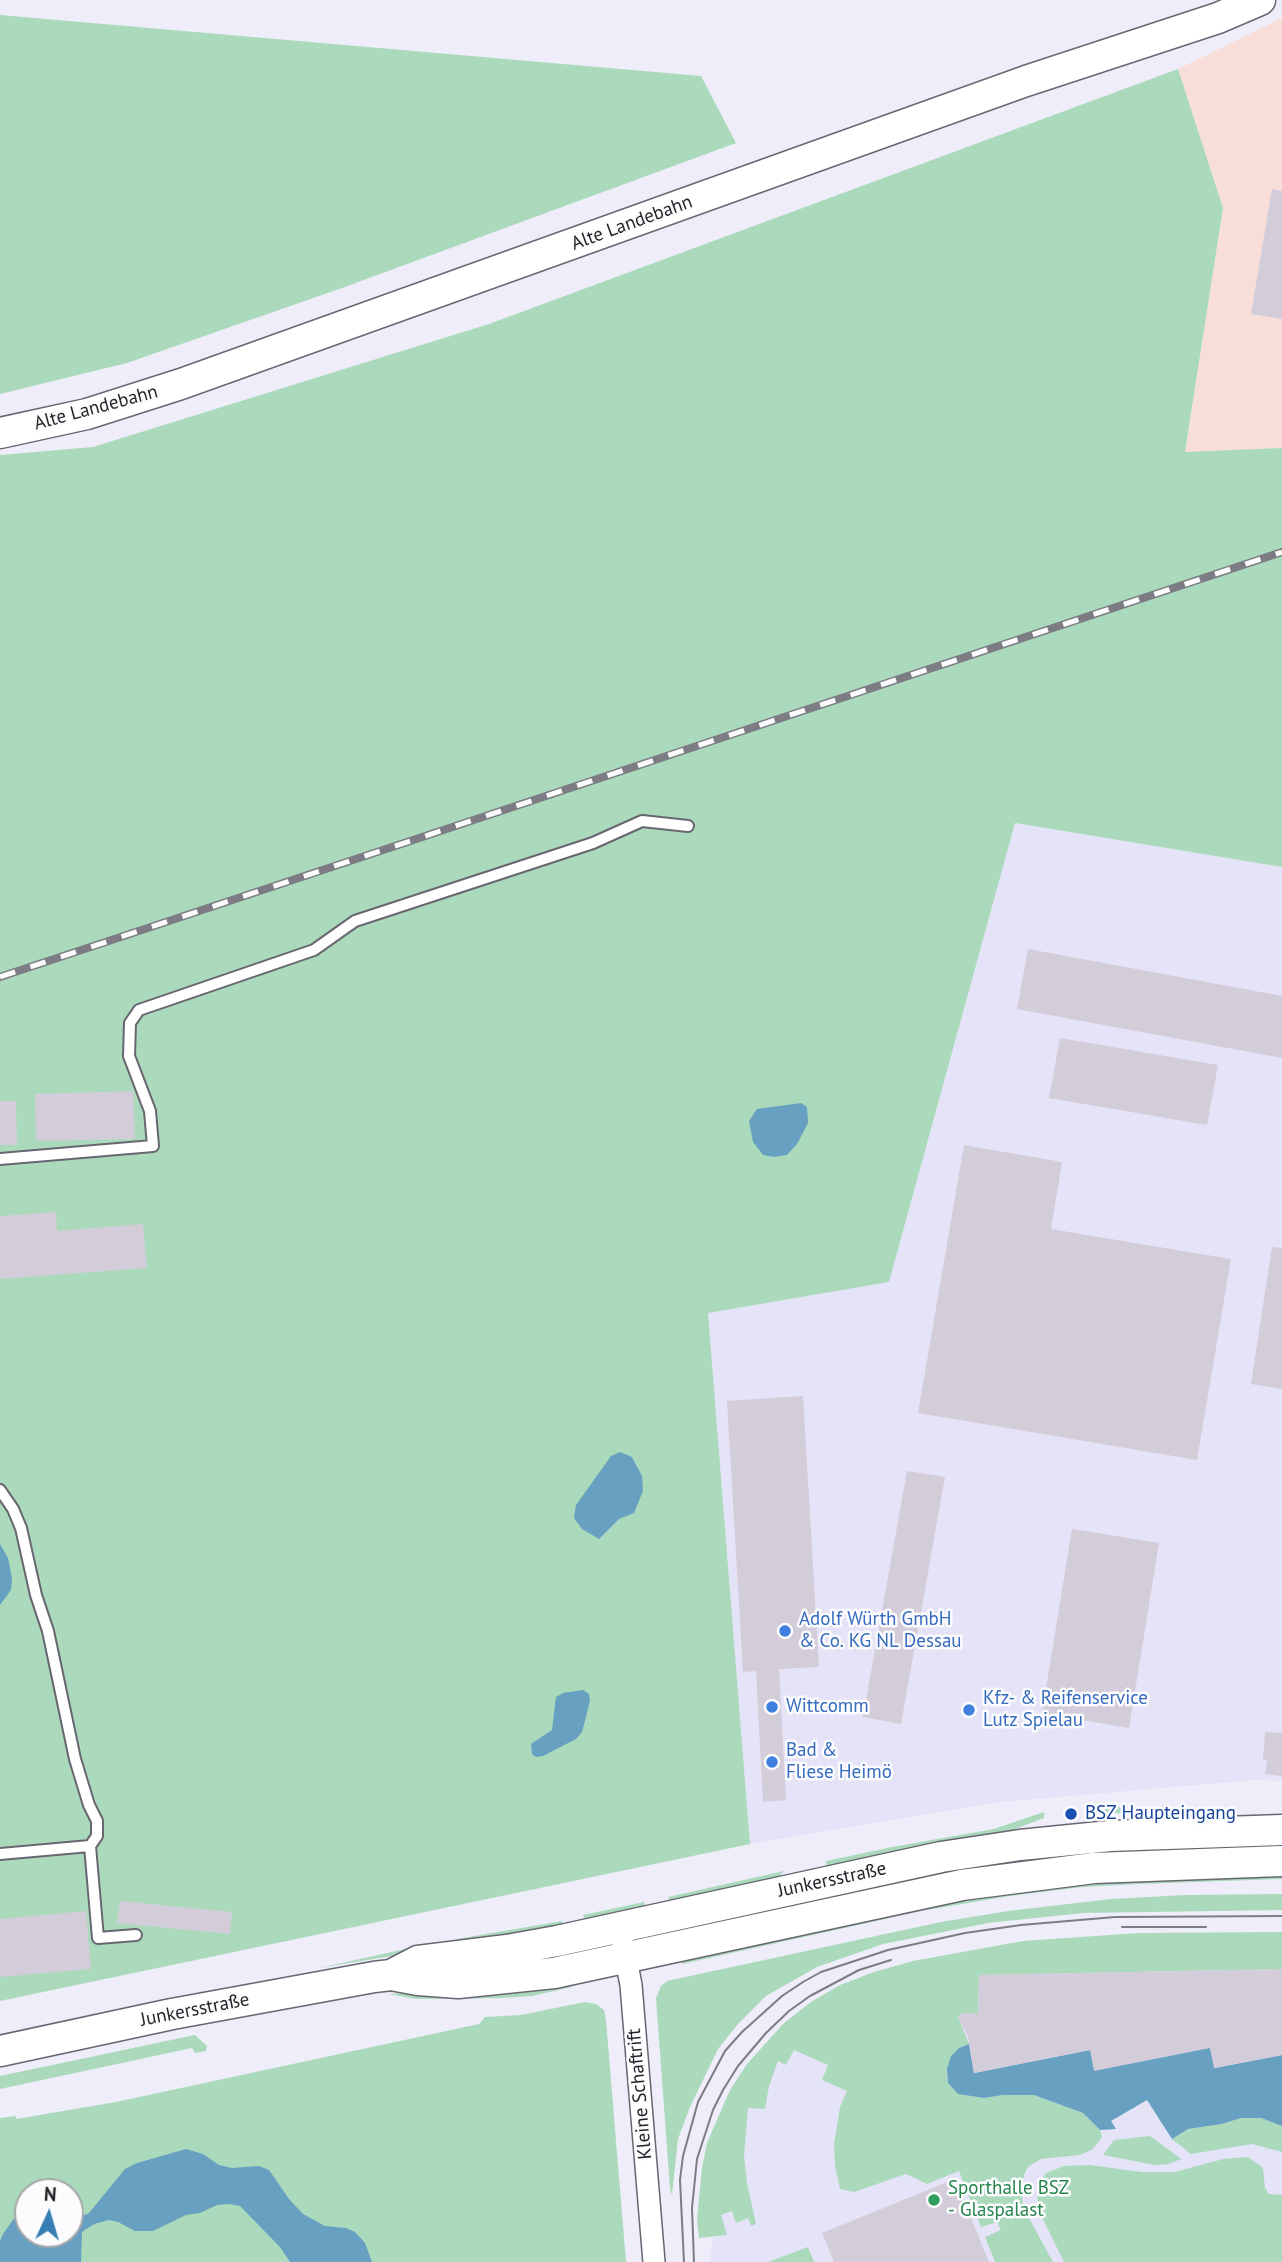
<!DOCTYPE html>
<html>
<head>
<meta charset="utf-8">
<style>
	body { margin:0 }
	#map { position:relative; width:1282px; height:2262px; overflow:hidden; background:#eeedf9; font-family:"PT Sans",sans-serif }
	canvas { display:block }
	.north { position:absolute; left:14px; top:2178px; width:70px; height:70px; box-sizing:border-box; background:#fcfcfe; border:2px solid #a6a6a9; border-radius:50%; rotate:4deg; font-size:19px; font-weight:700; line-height:28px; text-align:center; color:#252529 }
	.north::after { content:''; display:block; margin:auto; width:24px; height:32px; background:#377fb3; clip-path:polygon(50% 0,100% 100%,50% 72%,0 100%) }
</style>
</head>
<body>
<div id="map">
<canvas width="1282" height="2262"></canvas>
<div class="north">N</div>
</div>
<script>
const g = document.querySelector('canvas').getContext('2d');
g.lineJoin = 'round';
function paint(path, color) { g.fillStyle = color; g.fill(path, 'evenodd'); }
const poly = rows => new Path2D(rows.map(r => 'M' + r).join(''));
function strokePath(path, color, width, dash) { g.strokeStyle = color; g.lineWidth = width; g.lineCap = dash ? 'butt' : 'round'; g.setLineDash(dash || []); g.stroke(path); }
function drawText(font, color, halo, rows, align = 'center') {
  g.font = font + ' "PT Sans",sans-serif'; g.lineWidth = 5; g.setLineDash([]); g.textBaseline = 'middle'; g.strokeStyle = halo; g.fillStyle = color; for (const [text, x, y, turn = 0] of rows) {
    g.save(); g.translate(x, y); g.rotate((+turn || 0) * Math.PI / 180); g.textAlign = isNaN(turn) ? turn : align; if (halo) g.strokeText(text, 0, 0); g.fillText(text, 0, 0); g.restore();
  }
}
const commercial = poly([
	[1282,18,1282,448,1185,453,1223,208,1178,69]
]);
const built = poly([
	[1015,823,1282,867,1282,1781,1255,1780,1001,1802,750,1844,708,1313,889,1282],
	[1282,1949,1282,2262,710,2262,713,2237,706,2236,713,2171,783,2040,903,1977]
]);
const green = poly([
	[0,15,701,76,736,143,342,288,127,363,0,394],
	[1178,69,1223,208,1185,452,1282,448,1282,867,1015,823,889,1282,708,1313,750,1844,0,2001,0,455,93,447,489,324],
	[1104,1806,1209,1814,1219,1813,1206,1819,1190,1819,1104,1812],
	[1044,1812,1044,1818,1010,1831,827,1868,826,1861,892,1847,994,1829],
	[1105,1851,819,1903,816,1898,818,1894,1043,1853],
	[784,1871,778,1877,770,1880,670,1903,668,1897],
	[1282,1873,1282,1879,1139,1884,1082,1887,1010,1896,921,1911,682,1964,681,1958,920,1906,1081,1881],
	[1282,1894,1282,1910,1083,1913,988,1923,883,1944,817,1967,766,1996,738,2024,718,2049,690,2107,678,2139,672,2195,670,2189,656,1998,661,1986,667,1981,941,1922,1008,1911,1111,1899,1185,1895],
	[644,1902,646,1908,585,1921,583,1915],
	[562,1921,563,1926,462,1942,457,1939],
	[1282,1932,1282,1969,979,1975,978,2014,964,2013,958,2016,969,2044,959,2048,947,2069,948,2083,958,2094,984,2098,1003,2095,1034,2095,1083,2113,1100,2130,1102,2137,1093,2149,1080,2155,1041,2159,1028,2167,1024,2175,1021,2191,1024,2209,1053,2262,995,2262,985,2237,1001,2230,997,2222,981,2227,959,2171,927,2184,906,2174,854,2192,840,2189,835,2165,834,2144,840,2107,847,2091,822,2080,828,2065,794,2050,786,2065,778,2061,769,2086,765,2109,748,2108,744,2155,747,2183,756,2224,751,2226,748,2218,736,2223,732,2211,721,2215,727,2235,699,2238,697,2219,702,2168,707,2143,730,2090,747,2064,784,2023,811,2002,840,1985,874,1972,913,1961,1023,1941,1139,1933],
	[419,1946,410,1953,319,1968],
	[571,1982,572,1987,532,1996,502,1998,416,1999,389,1994],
	[585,2002,596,2004,604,2010,606,2020,626,2262,0,2262,0,2118,16,2116,16,2119,116,2102,479,2024,485,2017,521,2015],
	[28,2192,70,2192,70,2234,28,2234],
	[195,2035,207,2046,206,2051,195,2053,192,2048,0,2089,0,2076],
	[1241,2118,1261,2118,1282,2126,1282,2152,1252,2144,1191,2154,1172,2139,1188,2129,1222,2124],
	[1150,2136,1181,2159,1169,2164,1155,2165,1103,2155,1114,2140],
	[1248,2157,1263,2168,1265,2188,1269,2194,1282,2195,1282,2262,1064,2262,1038,2209,1037,2187,1041,2180,1046,2173,1064,2166,1090,2165,1141,2172,1175,2172,1223,2159],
	[808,2247,814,2262,768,2262]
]);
const water = poly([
	[801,1103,807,1107,808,1123,797,1144,787,1155,774,1157,763,1155,753,1142,749,1121,757,1109],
	[620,1452,632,1457,635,1463,642,1476,643,1491,634,1513,619,1519,599,1539,582,1529,574,1518,576,1505,611,1456],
	[0,1544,8,1558,12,1578,11,1590,0,1605],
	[583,1690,589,1694,590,1701,582,1732,576,1739,543,1756,536,1757,532,1754,531,1744,552,1730,556,1697,563,1693],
	[969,2044,974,2073,1090,2050,1210,2048,1215,2068,1282,2055,1282,2126,1261,2118,1241,2118,1222,2124,1188,2129,1172,2139,1147,2100,1111,2121,1116,2129,1100,2130,1083,2113,1034,2095,1003,2095,984,2098,958,2094,948,2083,947,2069,951,2056,959,2048],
	[186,2149,203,2154,219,2165,232,2168,259,2166,269,2170,289,2199,303,2214,325,2226,346,2228,355,2232,365,2243,372,2262,290,2262,280,2247,240,2206,230,2204,217,2205,200,2213,186,2215,153,2231,135,2231,118,2222,109,2220,94,2224,82,2232,81,2262,0,2262,0,2241,3,2234,15,2217,22,2212,28,2211,28,2234,70,2234,70,2218,78,2218,89,2213,125,2169,137,2163]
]);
const building = poly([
	[1272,189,1282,191,1282,319,1251,314],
	[1028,949,1282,996,1282,1058,1017,1009],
	[1060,1038,1218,1065,1207,1125,1049,1098],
	[133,1091,135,1139,36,1141,35,1094],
	[0,1101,16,1101,17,1145,0,1145],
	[964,1145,1062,1162,1051,1229,1231,1259,1197,1460,918,1413],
	[56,1212,57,1231,143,1224,147,1268,0,1279,0,1216],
	[1272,1247,1282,1248,1282,1389,1251,1384],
	[803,1396,819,1667,779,1669,786,1800,763,1802,756,1671,743,1672,727,1401],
	[907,1471,945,1477,901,1724,863,1717],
	[1072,1529,1159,1543,1129,1728,1042,1713],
	[1265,1732,1282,1733,1282,1776,1265,1774,1267,1760,1263,1760],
	[120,1901,232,1912,230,1934,117,1923],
	[86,1911,91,1969,0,1977,0,1919],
	[1282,1969,1282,2055,1214,2068,1210,2048,1094,2071,1090,2050,974,2073,968,2037,958,2016,964,2013,978,2014,979,1975],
	[955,2179,989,2262,834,2262,822,2233]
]);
const service = poly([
	[0,1159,153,1146,150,1111,129,1056,130,1023,139,1010,314,950,355,921,593,843,642,821,688,826],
	[0,1490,13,1509,21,1528,36,1595,48,1631,75,1759,89,1805,97,1821,97,1836,90,1846],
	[0,1854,90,1846,98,1938,136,1935]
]);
const minor = poly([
	[623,1944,631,1985,654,2262]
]);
const secondary = poly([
	[0,433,87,414,181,384,1026,81,1218,18,1260,0],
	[391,1975,418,1961,507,1950,557,1941,941,1857,1020,1845,1110,1836,1282,1830],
	[0,2051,172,2014,374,1977,391,1975,418,1980,458,1983,554,1973,962,1885,1094,1868,1282,1861]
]);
const tram = poly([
	[1122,1927,1206,1927],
	[684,2262,680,2180,683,2156,698,2102,725,2051,742,2032,782,1996,803,1982,821,1972,888,1950,965,1933,1021,1925,1115,1917,1282,1916],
	[694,2262,692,2208,697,2159,713,2110,723,2090,738,2066,766,2033,789,2011,810,1996,859,1970,891,1960]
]);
const rail = poly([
	[0,977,1282,552]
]);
const markers = [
	[785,1631,7,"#3f7fe0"],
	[772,1707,7,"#3f7fe0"],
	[969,1710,7,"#3f7fe0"],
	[772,1762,7,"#3f7fe0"],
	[1071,1814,7,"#1a4fb4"],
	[934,2200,7,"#2e9e5b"]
];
const streetNames = [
	["Alte Landebahn",632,223,-20],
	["Alte Landebahn",96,408,-15],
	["Junkersstraße",832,1880,-12],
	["Junkersstraße",195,2010,-11],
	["Kleine Schaftrift",640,2094,-95]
];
const shopNames = [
	["Adolf Würth GmbH",799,1620],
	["& Co. KG NL Dessau",799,1642],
	["Kfz- & Reifenservice",983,1699],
	["Lutz Spielau",983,1721],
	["Wittcomm",786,1707],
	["Bad &",786,1751],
	["Fliese Heimö",786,1773]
];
const transitNames = [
	["BSZ Haupteingang",1085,1814]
];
const leisureNames = [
	["Sporthalle BSZ",948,2189],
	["- Glaspalast",948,2211]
];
paint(commercial, '#f8ded8');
paint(built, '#e5e3f7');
paint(green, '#aadabb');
paint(water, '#68a0c1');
paint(building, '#d2cdd9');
strokePath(service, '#676671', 14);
strokePath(minor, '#676671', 24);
strokePath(secondary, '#676671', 33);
strokePath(service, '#fff', 10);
strokePath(minor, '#fff', 21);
strokePath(secondary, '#fff', 30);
strokePath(tram, '#7d7c84', 2);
strokePath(rail, '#7d7c84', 8);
strokePath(rail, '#fcfcfe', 5, [16]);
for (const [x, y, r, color] of markers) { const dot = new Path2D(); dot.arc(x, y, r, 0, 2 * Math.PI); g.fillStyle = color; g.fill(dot); strokePath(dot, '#fcfcfe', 2.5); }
drawText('19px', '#252529', '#fcfcfe', streetNames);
drawText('19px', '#366cbe', '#fcfcfe', shopNames, 'left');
drawText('19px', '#164399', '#fcfcfe', transitNames, 'left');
drawText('19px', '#27864d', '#fcfcfe', leisureNames, 'left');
</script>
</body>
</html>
